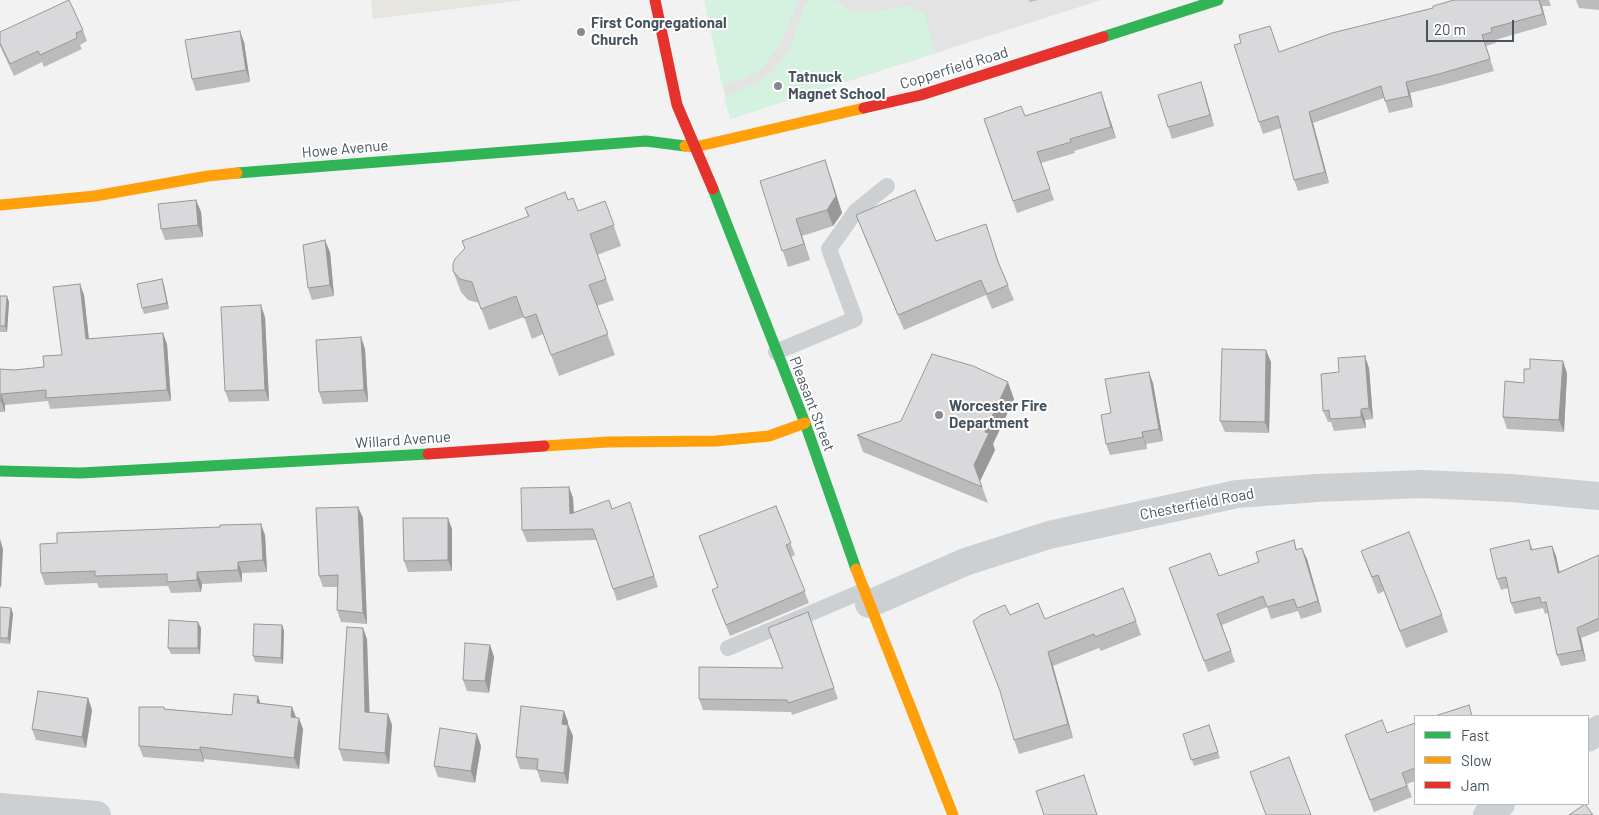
<!DOCTYPE html>
<html>
<head>
<meta charset="utf-8">
<style>
	body { margin:0 }
	#map { position:relative; width:1599px; height:815px; overflow:hidden; background:#f2f2f2; font-family:Barlow,sans-serif }
	canvas { display:block }
	.legend { position:absolute; left:1414px; top:715px; width:175px; height:90px; box-sizing:border-box; background:#fff; border:1px solid #b5bbbf; margin:0; padding:6px 9px; list-style:none; font-size:15px; color:#47545f }
	.legend li { display:flex; align-items:center; gap:10px; height:25px }
	.legend b { width:25px; border:1px solid #b5bbbf }
	.scale { position:absolute; left:1426px; top:20px; width:88px; height:22px; box-sizing:border-box; border:2px solid #47545f; border-top:0; padding-left:6px; font-size:15px; line-height:18px; white-space:nowrap; color:#47545f; -webkit-text-stroke:4px #fff; paint-order:stroke }
</style>
</head>
<body>
<div id="map">
<canvas width="1599" height="815"></canvas>
<ul class="legend">
<li><b style="height:6px;background:#30b455"></b>Fast</li>
<li><b style="height:6px;background:#ff9f0a"></b>Slow</li>
<li><b style="height:6px;background:#e5322d"></b>Jam</li>
</ul>
<div class="scale">20 m</div>
</div>
<script>
const g = document.querySelector('canvas').getContext('2d');
g.lineJoin = 'round';
function paint(path, color) { g.fillStyle = color; g.fill(path, 'evenodd'); }
const poly = rows => new Path2D(rows.map(r => 'M' + r).join(''));
function strokePath(path, color, width, dash) { g.strokeStyle = color; g.lineWidth = width; g.lineCap = dash ? 'butt' : 'round'; g.setLineDash(dash || []); g.stroke(path); }
function drawText(font, color, halo, rows, align = 'center') {
  g.font = font + ' Barlow,sans-serif'; g.lineWidth = 4; g.setLineDash([]); g.textBaseline = 'middle'; g.strokeStyle = halo; g.fillStyle = color; for (const [text, x, y, turn = 0] of rows) {
    g.save(); g.translate(x, y); g.rotate((+turn || 0) * Math.PI / 180); g.textAlign = isNaN(turn) ? turn : align; if (halo) g.strokeText(text, 0, 0); g.fillText(text, 0, 0); g.restore();
  }
}
const commercial = poly([
	[371,0,526,0,373,19]
]);
const education = poly([
	[705,0,1101,0,730,119]
]);
const green = poly([
	[704,0,798,0,786,31,776,50,763,67,746,78,722,86],
	[809,0,835,0,851,12,880,11,913,5,914,12,924,11,935,53,730,119,724,97,757,82,769,75,780,63,791,45,804,6]
]);
const lane = poly([
	[776,352,855,319,829,249,856,211,887,186],
	[728,648,863,591]
]);
const street = poly([
	[869,604,965,562,1049,535,1237,494,1317,488,1423,484,1511,488,1599,496],
	[1588,738,1599,729],
	[0,807,97,815],
	[1487,815,1501,804]
]);
const fast = poly([
	[1103,37,1218,0],
	[237,173,646,141,685,146],
	[713,189,805,423,856,569],
	[0,471,81,473,428,454]
]);
const slow = poly([
	[685,146,695,147,864,108],
	[0,205,95,196,208,176,237,173],
	[544,446,608,442,716,441,769,436,805,423],
	[856,569,953,815]
]);
const jam = poly([
	[655,0,677,105,713,189],
	[864,108,921,95,1103,37],
	[428,454,544,446]
]);
const wall = poly([
	[1029,0,1038,0,1030,2],
	[1454,0,1549,0,1551,6,1542,6,1547,25,1495,40,1496,43,1486,46,1494,71,1443,85,1410,93,1413,107,1389,113,1384,98,1313,123,1329,183,1298,191,1294,180,1281,128,1263,134,1259,122,1241,43,1270,26,1279,52,1433,8],
	[1576,0,1599,0,1599,10,1579,8],
	[83,30,87,41,80,45,82,49,44,67,42,62,14,76,0,46,0,32],
	[244,42,250,82,196,91,192,79],
	[1201,82,1214,126,1172,139,1168,127],
	[1101,92,1116,138,1074,151,1075,153,1041,163,1054,200,1017,213,984,119,1025,116],
	[831,177,842,213,833,226,802,236,810,260,788,267,760,181],
	[196,200,201,212,203,237,165,240,161,229],
	[568,200,578,211,605,201,621,246,597,255,614,300,597,306,615,355,559,376,543,334,532,339,524,317,489,330,479,303,468,300,461,292,453,271,465,249,462,241,528,217,525,208],
	[856,215,936,241,991,239,1000,266,1014,300,992,309,986,295,904,330,862,230],
	[330,252,334,296,312,300,308,288],
	[162,279,164,285,169,309,144,314,142,308],
	[84,295,89,339,167,344,171,401,50,409,48,401,5,405,5,412,0,412,0,369,14,370,44,367,62,355],
	[0,296,9,302,7,332,0,332],
	[265,317,269,401,229,402,225,391],
	[361,337,365,349,368,402,323,404,319,392],
	[1271,362,1269,433,1225,432,1220,421],
	[1369,368,1373,419,1365,420,1366,428,1334,431,1331,422,1328,422,1323,411,1339,372],
	[1567,373,1564,432,1507,429,1503,417,1524,383],
	[1153,383,1163,441,1146,444,1147,449,1110,455,1106,444,1111,413],
	[1014,399,993,444,995,450,980,481,988,503,863,452,857,435],
	[569,487,573,498,574,512,612,508,634,514,658,587,617,601,597,540,527,542,522,530],
	[776,506,795,555,791,557,809,603,730,636,712,590,718,587],
	[358,507,363,518,367,624,341,622,337,610,338,587,323,587,319,576],
	[452,529,452,571,408,572,404,561],
	[265,535,267,572,242,573,242,582,202,584,201,592,171,593,168,586,99,588,97,583,45,585,41,573],
	[1294,540,1297,550,1307,559,1322,612,1301,619,1298,611,1271,619,1267,607,1222,625,1235,662,1208,672,1169,568,1219,576,1259,562],
	[1529,540,1533,550,1552,546,1556,556,1559,572,1599,555,1599,631,1581,638,1586,661,1561,666,1557,655,1548,613,1545,614,1543,608,1515,614,1511,603,1508,588,1501,590,1497,579],
	[1361,551,1442,615,1448,632,1406,648,1384,591,1378,594],
	[0,607,11,608,13,614,10,644,0,643],
	[808,612,838,699,792,715,791,712,703,710,699,699,783,668],
	[1010,615,1045,619,1136,621,1141,635,1101,651,1099,648,1053,666,1073,738,1019,754,1014,740],
	[282,625,284,631,283,664,255,662,253,656],
	[201,628,200,654,171,654,168,648],
	[367,639,369,713,388,714,392,725,389,764,343,761,339,749],
	[490,645,494,657,489,693,467,691,463,680],
	[258,696,260,703,292,707,296,717,303,729,299,769,204,759,204,762,143,757,139,746,165,709,232,715],
	[88,698,92,710,86,748,36,740,32,729],
	[564,711,568,722,568,724,573,736,568,784,541,782,537,770,520,769,516,757],
	[1415,723,1415,781,1407,784,1412,797,1374,812,1345,735,1387,733],
	[1209,725,1220,758,1194,766,1183,734],
	[481,746,475,783,438,777,434,766]
]);
const shadedWall = poly([
	[1539,0,1542,6,1547,25,1543,14],
	[240,31,244,42,250,82,246,70],
	[1201,82,1205,94,1214,126,1210,115],
	[1406,82,1410,93,1413,107,1409,96],
	[1101,92,1105,104,1116,138,1111,127],
	[1309,112,1313,123,1329,183,1325,172],
	[825,160,842,213,833,226,827,210],
	[196,200,201,212,203,237,198,225],
	[796,219,802,236,810,260,804,244],
	[325,240,330,252,334,296,330,285],
	[162,279,164,285,169,309,167,303],
	[80,284,84,295,90,350,86,339],
	[7,296,9,302,7,332,5,326],
	[261,305,265,317,269,401,265,390],
	[163,333,167,344,171,401,167,390],
	[361,337,365,349,368,402,364,390],
	[1266,350,1271,362,1269,433,1265,422],
	[1365,356,1369,368,1373,419,1369,408],
	[1563,361,1567,373,1564,432,1559,420],
	[1149,372,1153,383,1163,441,1159,429],
	[1008,382,1014,399,993,444,995,450,980,481,974,465,985,432],
	[1,394,5,405,5,412,1,401],
	[1361,409,1365,420,1366,428,1361,417],
	[1142,432,1146,444,1147,449,1143,437],
	[569,487,573,498,574,525,570,514],
	[358,507,363,518,367,624,363,613],
	[448,518,452,529,452,571,448,560],
	[261,524,265,535,267,572,263,560],
	[0,539,3,549,1,588,0,586],
	[1552,546,1556,556,1562,583,1558,573],
	[1302,548,1307,559,1322,612,1318,601],
	[238,562,242,573,242,582,238,570],
	[197,572,202,584,201,592,197,580],
	[11,608,13,614,10,644,8,638],
	[198,622,201,628,200,654,198,648],
	[282,625,284,631,283,664,281,658],
	[363,628,367,639,370,724,365,712],
	[1577,628,1581,638,1586,661,1582,650],
	[490,645,494,657,489,693,485,681],
	[1048,652,1053,666,1073,738,1068,724],
	[258,696,262,708,257,703],
	[88,698,92,710,86,748,82,737],
	[292,707,296,718,291,717],
	[564,711,568,722,567,735,562,724],
	[388,714,392,725,389,764,385,753],
	[299,718,303,729,299,769,294,758],
	[568,725,573,736,568,784,564,773],
	[477,734,481,746,475,783,471,771],
	[200,747,204,759,204,762,200,750]
]);
const building = poly([
	[69,0,83,30,76,33,77,38,40,55,38,51,10,64,0,43,0,32,69,0],
	[1454,0,1539,0,1543,14,1491,28,1492,32,1482,35,1490,59,1439,74,1406,82,1409,96,1385,101,1381,86,1309,112,1325,172,1294,180,1278,116,1259,122,1234,45,1241,43,1239,35,1270,26,1279,52,1332,33,1433,8,1433,6,1454,0],
	[240,31,246,70,192,79,185,40,240,31],
	[1201,82,1210,115,1168,127,1158,95,1201,82],
	[1101,92,1111,127,1070,139,1071,142,1037,152,1050,189,1013,201,984,119,1021,106,1025,116,1101,92],
	[825,160,836,196,827,210,796,219,804,244,782,251,760,181,825,160],
	[915,190,936,241,986,224,998,262,1008,285,987,294,981,280,898,315,856,215,915,190],
	[565,192,568,200,573,198,578,211,605,201,614,225,590,234,606,279,589,285,608,334,551,355,536,314,524,318,516,296,481,309,472,282,460,279,453,271,453,264,455,259,465,248,462,241,529,216,525,208,565,192],
	[196,200,198,225,161,229,158,204,196,200],
	[325,240,330,285,308,288,303,245,325,240],
	[162,279,167,303,142,308,137,284,162,279],
	[80,284,86,339,163,333,167,390,46,398,46,390,1,394,1,401,0,401,0,369,14,370,44,367,43,356,62,355,53,287,80,284],
	[0,296,7,296,5,326,0,326,0,296],
	[261,305,265,390,225,391,221,307,261,305],
	[361,337,364,390,319,392,316,340,361,337],
	[1222,349,1266,350,1265,422,1220,421,1222,349],
	[932,354,973,366,1008,382,985,432,989,433,974,465,982,487,857,435,901,421,932,354],
	[1365,356,1369,408,1361,409,1361,417,1330,419,1329,410,1323,411,1321,374,1339,372,1338,358,1365,356],
	[1530,359,1563,361,1559,420,1503,417,1505,381,1524,383,1524,369,1530,369,1530,359],
	[1149,372,1159,429,1142,432,1143,437,1106,444,1101,415,1111,413,1105,379,1149,372],
	[569,487,570,514,609,500,612,509,630,502,654,576,613,589,593,529,522,530,521,488,569,487],
	[776,506,791,543,786,545,805,591,726,625,712,590,718,587,699,536,776,506],
	[358,507,363,613,337,610,338,575,319,576,316,508,358,507],
	[403,518,448,518,448,560,404,561,403,518],
	[261,524,263,560,238,562,238,570,197,572,197,580,167,582,167,574,95,576,95,571,41,573,40,544,57,543,57,533,220,527,220,525,261,524],
	[1409,532,1442,615,1400,631,1378,575,1372,577,1361,551,1409,532],
	[1294,540,1296,550,1302,548,1318,601,1297,608,1294,599,1267,607,1263,596,1217,614,1231,651,1204,661,1169,568,1210,553,1219,576,1259,562,1256,552,1294,540],
	[1529,540,1531,550,1552,546,1558,573,1599,555,1599,618,1577,628,1582,650,1557,655,1546,602,1541,603,1540,597,1511,603,1506,577,1497,579,1490,549,1529,540],
	[1123,588,1136,621,1095,637,1094,634,1048,652,1068,724,1014,740,1000,691,973,621,981,615,1005,605,1010,615,1038,603,1045,619,1123,588],
	[0,607,11,608,8,638,0,638,0,607],
	[808,612,834,688,788,703,787,700,699,699,699,667,783,668,768,628,808,612],
	[169,620,198,622,198,648,168,648,169,620],
	[254,624,282,625,281,658,253,656,254,624],
	[347,627,363,628,365,712,388,714,385,753,339,749,347,627],
	[465,643,490,645,485,681,463,680,465,643],
	[38,691,88,698,82,737,32,729,38,691],
	[234,694,258,696,257,703,292,707,291,717,299,718,294,758,200,747,200,750,139,746,139,707,164,707,164,709,232,715,234,694],
	[1469,705,1472,716,1435,716,1469,705],
	[521,706,564,711,562,724,568,725,564,773,537,770,538,759,516,757,521,706],
	[1382,720,1387,733,1415,723,1415,768,1402,773,1407,786,1370,800,1345,735,1382,720],
	[1209,725,1218,752,1191,760,1183,734,1209,725],
	[440,728,477,734,471,771,434,766,440,728],
	[1289,757,1311,815,1266,815,1250,772,1289,757],
	[1084,775,1097,815,1044,815,1036,791,1084,775],
	[1585,804,1593,815,1569,815,1585,804]
]);
const markers = [
	[581,32,5,"#838b92"],
	[778,86,5,"#838b92"],
	[939,415,5,"#838b92"]
];
const poiNames = [
	["First Congregational",591,23],
	["Church",591,40],
	["Tatnuck",788,77],
	["Magnet School",788,94],
	["Worcester Fire",949,406],
	["Department",949,423]
];
const streetNames = [
	["Copperfield Road",954,68,-17],
	["Howe Avenue",345,149,-5],
	["Pleasant Street",812,404,69],
	["Willard Avenue",403,440,-4],
	["Chesterfield Road",1197,504,-11]
];
paint(commercial, '#e6e5e0');
paint(education, '#e3e3e4');
paint(green, '#d5f2e0');
strokePath(lane, '#cdd0d3', 16);
strokePath(street, '#cdd0d3', 28);
strokePath(fast, '#30b455', 11);
strokePath(slow, '#ff9f0a', 11);
strokePath(jam, '#e5322d', 11);
paint(wall, '#bbbbbc');
paint(shadedWall, '#989899');
paint(building, '#d9d9db');
strokePath(building, '#989899', 1);
for (const [x, y, r, color] of markers) { const dot = new Path2D(); dot.arc(x, y, r, 0, 2 * Math.PI); g.fillStyle = color; g.fill(dot); strokePath(dot, '#fff', 2); }
drawText('bold 15px', '#47545f', '#fff', poiNames, 'left');
drawText('15px', '#47545f', '#fff', streetNames);
</script>
</body>
</html>
